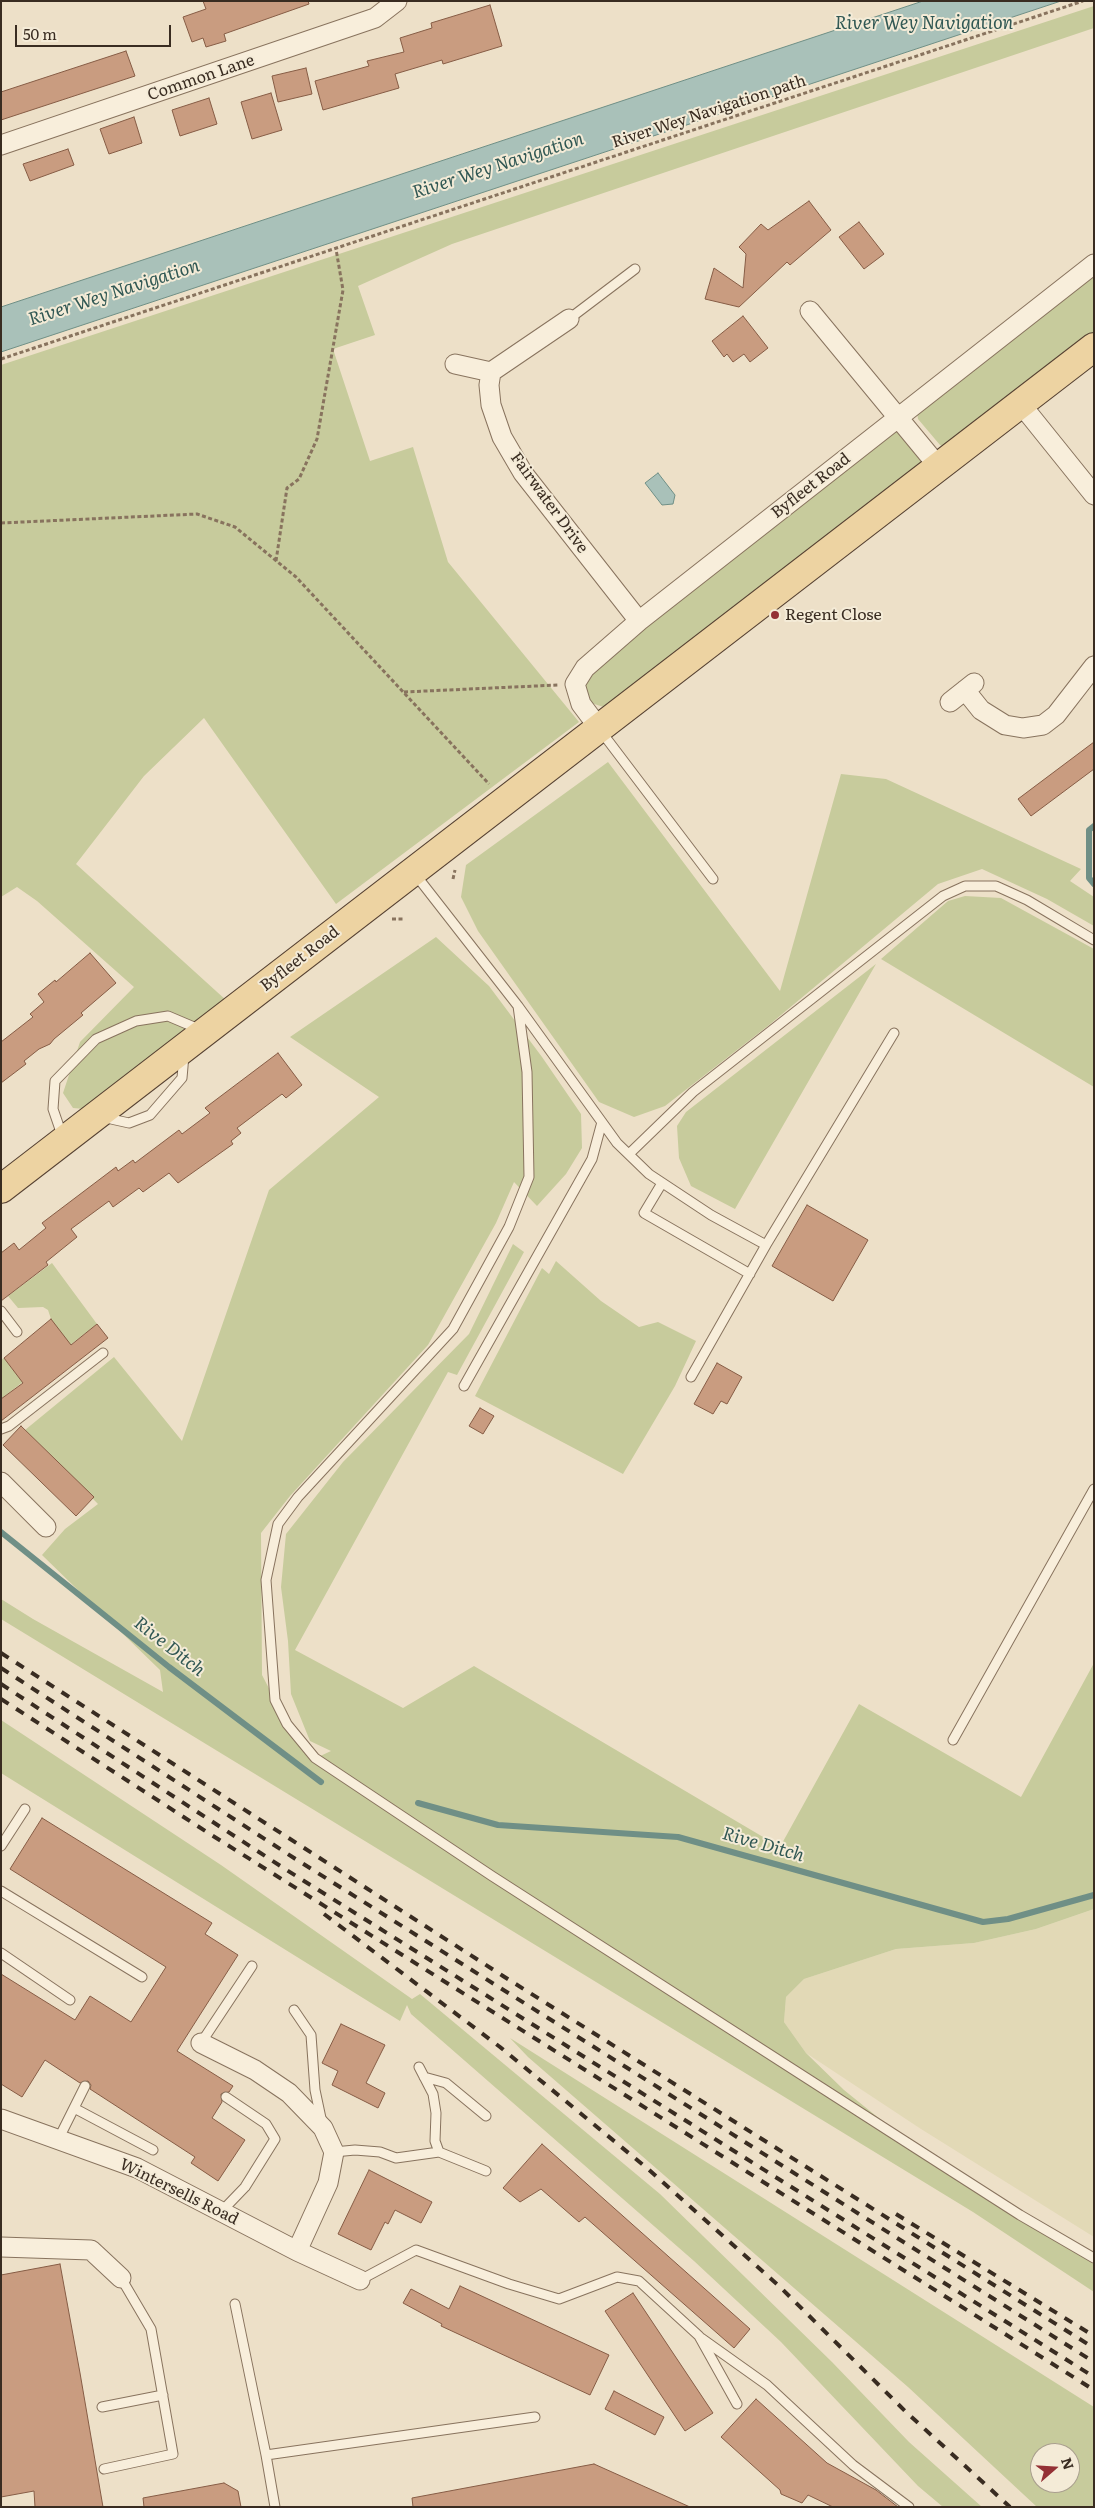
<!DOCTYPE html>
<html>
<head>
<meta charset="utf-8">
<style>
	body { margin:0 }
	#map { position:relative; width:1095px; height:2508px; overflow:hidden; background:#ede0c8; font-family:Literata,serif }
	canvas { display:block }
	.frame { position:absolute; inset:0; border:2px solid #392c21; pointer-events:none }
	.north { position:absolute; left:1030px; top:2443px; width:50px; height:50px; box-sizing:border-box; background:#f4ebd7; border:1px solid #a99f8e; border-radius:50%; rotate:71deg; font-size:14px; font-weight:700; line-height:20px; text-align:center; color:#392c21 }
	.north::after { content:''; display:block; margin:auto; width:18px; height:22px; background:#943135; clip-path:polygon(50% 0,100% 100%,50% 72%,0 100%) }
	.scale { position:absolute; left:15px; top:25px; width:156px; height:22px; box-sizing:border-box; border:2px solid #392c21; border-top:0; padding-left:6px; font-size:15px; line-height:18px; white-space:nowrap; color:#392c21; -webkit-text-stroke:4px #f4ebd7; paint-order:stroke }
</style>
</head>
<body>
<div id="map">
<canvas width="1095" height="2508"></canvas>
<div class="frame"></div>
<div class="north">N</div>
<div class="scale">50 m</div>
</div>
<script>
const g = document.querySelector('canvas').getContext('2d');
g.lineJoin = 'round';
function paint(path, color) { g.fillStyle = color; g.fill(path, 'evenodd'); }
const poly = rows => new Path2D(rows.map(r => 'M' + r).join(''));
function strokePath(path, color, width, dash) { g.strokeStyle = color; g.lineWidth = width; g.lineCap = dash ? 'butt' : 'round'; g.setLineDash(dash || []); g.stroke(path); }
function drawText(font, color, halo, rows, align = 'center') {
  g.font = font + ' Literata,serif'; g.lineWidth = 4; g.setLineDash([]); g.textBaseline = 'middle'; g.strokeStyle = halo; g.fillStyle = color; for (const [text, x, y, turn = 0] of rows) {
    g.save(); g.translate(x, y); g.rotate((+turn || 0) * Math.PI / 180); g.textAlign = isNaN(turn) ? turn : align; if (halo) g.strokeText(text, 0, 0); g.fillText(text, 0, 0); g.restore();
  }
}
const farmland = poly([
	[1094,1909,1094,2237,921,2129,806,2053,784,2022,786,1997,804,1979,896,1949,974,1943,1036,1929]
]);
const green = poly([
	[1094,6,1094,28,452,244,358,286,375,335,333,349,370,461,413,447,448,562,579,722,336,904,204,718,144,776,76,864,227,1001,84,1109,73,1108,63,1093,80,1042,134,987,37,901,17,887,1,897,1,365],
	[1094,272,1094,347,956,453,940,445,918,419,917,412],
	[892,423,932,471,619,712,585,701,585,668],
	[608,762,780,991,841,774,886,779,1081,869,1070,881,1094,897,1094,926,1047,899,982,869,938,884,769,1025,665,1106,634,1117,599,1102,478,931,461,897,466,865],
	[965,896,1001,898,1094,949,1094,1087,881,959,948,901],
	[436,937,489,986,542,1057,581,1114,582,1148,566,1174,537,1206,514,1182,496,1223,428,1345,290,1496,261,1533,262,1675,275,1700,316,1758,331,1751,310,1741,291,1694,288,1641,281,1587,286,1534,343,1462,469,1334,513,1244,524,1252,457,1375,448,1372,295,1650,403,1708,474,1666,780,1847,859,1704,1021,1797,1094,1663,1094,1909,1036,1929,974,1943,896,1949,804,1979,786,1997,784,2022,806,2053,844,2090,917,2149,1094,2258,1094,2292,973,2212,1,1619,1,1599,33,1619,163,1692,160,1670,42,1555,65,1529,98,1504,25,1430,114,1357,182,1441,269,1190,379,1097,290,1037],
	[876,964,735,1209,691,1186,679,1158,677,1126,686,1112],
	[556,1261,601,1301,639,1327,658,1322,696,1341,675,1386,623,1474,475,1396,542,1268,549,1274],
	[52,1263,97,1324,1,1399,1,1360,4,1358,14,1371,51,1319,48,1310,43,1307,18,1308,8,1296],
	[1,1720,221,1865,412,1999,420,1994,660,2194,832,2362,909,2442,982,2507,943,2507,918,2486,781,2342,694,2261,441,2040,411,2014,407,2005,400,2021,1,1773],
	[510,2038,1094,2407,1094,2507,1037,2507,908,2387,528,2057],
	[1040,2453,1070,2453,1070,2483,1040,2483]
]);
const water = poly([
	[923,1,1061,1,1,352,1,307,923,1],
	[658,473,675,495,673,504,662,505,645,483,658,473]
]);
const stream = poly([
	[1094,826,1089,830,1089,878,1094,884],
	[1,1532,169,1667,321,1782],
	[418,1803,498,1825,678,1837,983,1922,1008,1919,1094,1895]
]);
const building = poly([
	[203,1,308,1,309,4,224,34,226,41,206,47,203,38,192,42,183,17,206,9,203,1],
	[490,5,502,46,443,64,442,60,395,74,399,88,323,110,315,81,369,66,367,61,404,52,400,38,432,28,431,23,490,5],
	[126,51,135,76,1,120,1,92,126,51],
	[306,68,312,94,278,102,272,76,306,68],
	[271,93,282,130,252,139,241,102,271,93],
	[209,98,217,124,180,136,172,110,209,98],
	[134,117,142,143,109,154,100,129,134,117],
	[68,149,74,165,30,181,23,164,68,149],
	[809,201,831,230,790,265,787,262,739,307,705,299,714,268,743,288,746,254,739,247,761,224,768,230,809,201],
	[859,222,884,254,864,269,839,237,859,222],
	[743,316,768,348,750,362,744,354,733,362,727,354,724,357,712,341,743,316],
	[1094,742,1094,769,1031,816,1018,799,1094,742],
	[90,953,116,983,81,1013,83,1015,54,1039,50,1044,39,1049,24,1061,26,1064,1,1083,1,1042,33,1017,30,1014,44,1002,38,994,55,980,56,982,90,953],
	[278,1053,302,1085,286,1098,282,1094,237,1128,241,1133,231,1141,233,1144,178,1183,169,1173,143,1192,139,1188,113,1207,109,1201,71,1229,77,1237,46,1262,48,1265,1,1301,1,1253,14,1243,19,1250,46,1228,42,1223,116,1167,118,1171,133,1160,135,1163,179,1130,182,1134,210,1113,205,1108,278,1053],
	[807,1205,868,1240,833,1301,772,1266,807,1205],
	[51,1319,71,1345,97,1324,108,1338,1,1421,1,1399,23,1383,4,1358,51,1319],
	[717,1363,742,1377,727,1404,721,1401,713,1414,694,1404,717,1363],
	[480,1408,494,1416,483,1434,469,1426,480,1408],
	[21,1426,94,1497,76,1516,3,1445,21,1426],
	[42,1818,212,1923,205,1934,238,1955,177,2051,233,2086,229,2092,221,2094,222,2102,212,2118,245,2140,218,2181,191,2163,195,2157,90,2089,91,2085,88,2081,80,2083,45,2060,22,2097,1,2084,1,1974,75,2020,90,1996,131,2022,166,1967,10,1869,42,1818],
	[341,2024,385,2045,366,2083,385,2093,378,2108,332,2085,338,2071,322,2063,341,2024],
	[542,2144,750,2329,734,2348,585,2217,579,2222,541,2189,520,2202,503,2188,542,2144],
	[369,2170,432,2202,421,2223,395,2210,388,2224,385,2222,371,2250,338,2234,369,2170],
	[60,2264,80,2373,103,2507,35,2507,34,2491,1,2497,1,2275,60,2264],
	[460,2286,609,2355,590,2395,441,2326,442,2324,403,2303,411,2289,449,2309,460,2286],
	[633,2293,713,2413,685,2431,605,2311,633,2293],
	[614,2391,664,2417,655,2435,605,2409,614,2391],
	[756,2399,827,2463,876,2490,898,2507,833,2507,808,2495,802,2503,781,2494,780,2490,721,2437,756,2399],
	[594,2464,690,2507,413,2507,412,2498,594,2464],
	[224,2483,238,2491,241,2507,144,2507,143,2498,224,2483]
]);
const path = poly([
	[1,359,1083,1],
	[1,523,197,514,235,527,296,577,489,784],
	[276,561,287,488,299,479,317,439,343,290,336,249],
	[404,692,558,685],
	[453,879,455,870],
	[392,919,403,919]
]);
const service = poly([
	[569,319,635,269],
	[600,730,713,879],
	[415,874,518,1006,617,1143,649,1174,711,1215,766,1245],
	[518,1006,527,1072,529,1177,509,1227,453,1329,298,1497,278,1524,266,1580,275,1700,287,1724,315,1758,492,1876,917,2149,1020,2215,1094,2258],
	[102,1117,129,1123,150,1115,182,1078,184,1055],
	[63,1138,53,1109,55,1081,96,1039,136,1021,168,1016,201,1030],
	[629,1154,693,1092,943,896,965,886,996,886,1027,900,1094,940],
	[662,1183,644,1213,750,1274],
	[1,1311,17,1332],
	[691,1377,766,1245,894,1033],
	[464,1386,592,1159,602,1122],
	[1,1429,9,1426,103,1353],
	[953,1740,1094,1489],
	[1,1846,25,1809],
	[1,1891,142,1977],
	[1,1953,70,2000],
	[294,2010,311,2035,315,2090,322,2123],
	[201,2043,252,1966],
	[419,2067,433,2094,436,2113,435,2141,439,2152],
	[424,2077,446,2083,486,2116],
	[74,2108,153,2150],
	[58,2140,85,2086],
	[334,2152,355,2150,380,2152,396,2158,439,2152,486,2171],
	[220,2213,245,2187,275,2139,266,2124,226,2097],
	[360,2280,416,2250,509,2284,559,2299,617,2277,639,2281,699,2336,737,2404],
	[235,2304,266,2455],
	[701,2338,767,2385,853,2465,909,2507],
	[102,2407,163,2395],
	[104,2469,173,2454,151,2329,121,2278],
	[275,2507,266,2455,535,2417]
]);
const minor = poly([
	[1,145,375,18,397,1],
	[810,311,938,466],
	[455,364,491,372,569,319],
	[491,372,489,385,491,405,502,437,523,473,639,621],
	[1020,403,1094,495],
	[965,690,981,710,1005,725,1023,728,1043,725,1056,715,1094,666],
	[950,702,974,683],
	[599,728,581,704,575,684,585,668,639,621,1094,264],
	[1,1482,46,1527],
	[1,2119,137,2168,297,2251,328,2183,334,2152,323,2128,289,2093,255,2070,201,2043],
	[1,2247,91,2250,121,2278],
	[297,2251,360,2280]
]);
const primary = poly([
	[1,1189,1094,347]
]);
const rail = poly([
	[1,1653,503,1976,1094,2348],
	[1,1668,294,1858,1094,2362],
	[1,1684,285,1869,1094,2377],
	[1,1699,210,1834,1094,2390],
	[324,1914,500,2047,648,2169,778,2285,905,2411,1010,2507],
	[896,2214,1094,2336]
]);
const markers = [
	[775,615,5,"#943135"]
];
const streetNames = [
	["Common Lane",201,78,-19],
	["River Wey Navigation path",709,112,-18],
	["Byfleet Road",811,486,-38],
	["Fairwater Drive",549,503,54],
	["Byfleet Road",300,959,-38],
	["Wintersells Road",179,2192,26]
];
const poiNames = [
	["Regent Close",785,615]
];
const waterNames = [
	["River Wey Navigation",924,24],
	["River Wey Navigation",498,166,-18],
	["River Wey Navigation",114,293,-18],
	["Rive Ditch",169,1647,38],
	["Rive Ditch",763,1845,16]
];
paint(farmland, '#e2d9b6');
paint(green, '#c7cb9c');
paint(water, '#a9c1b9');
strokePath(water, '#6f8f86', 1);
strokePath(stream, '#6f8f86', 6);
paint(building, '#c99c80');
strokePath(building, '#865c45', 1);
strokePath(service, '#88735e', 11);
strokePath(minor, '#88735e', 21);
strokePath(primary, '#564132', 30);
strokePath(path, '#88735e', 3, [4, 2.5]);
strokePath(service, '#f8eedb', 9);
strokePath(minor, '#f8eedb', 19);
strokePath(primary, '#edd3a2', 28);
strokePath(rail, '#392c21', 4, [9, 9]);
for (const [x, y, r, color] of markers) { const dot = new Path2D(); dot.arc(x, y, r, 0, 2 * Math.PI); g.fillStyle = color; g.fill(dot); strokePath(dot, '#f4ebd7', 2); }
drawText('16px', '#392c21', '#f4ebd7', streetNames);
drawText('16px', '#392c21', '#f4ebd7', poiNames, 'left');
drawText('italic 18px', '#315854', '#f4ebd7', waterNames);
</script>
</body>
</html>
